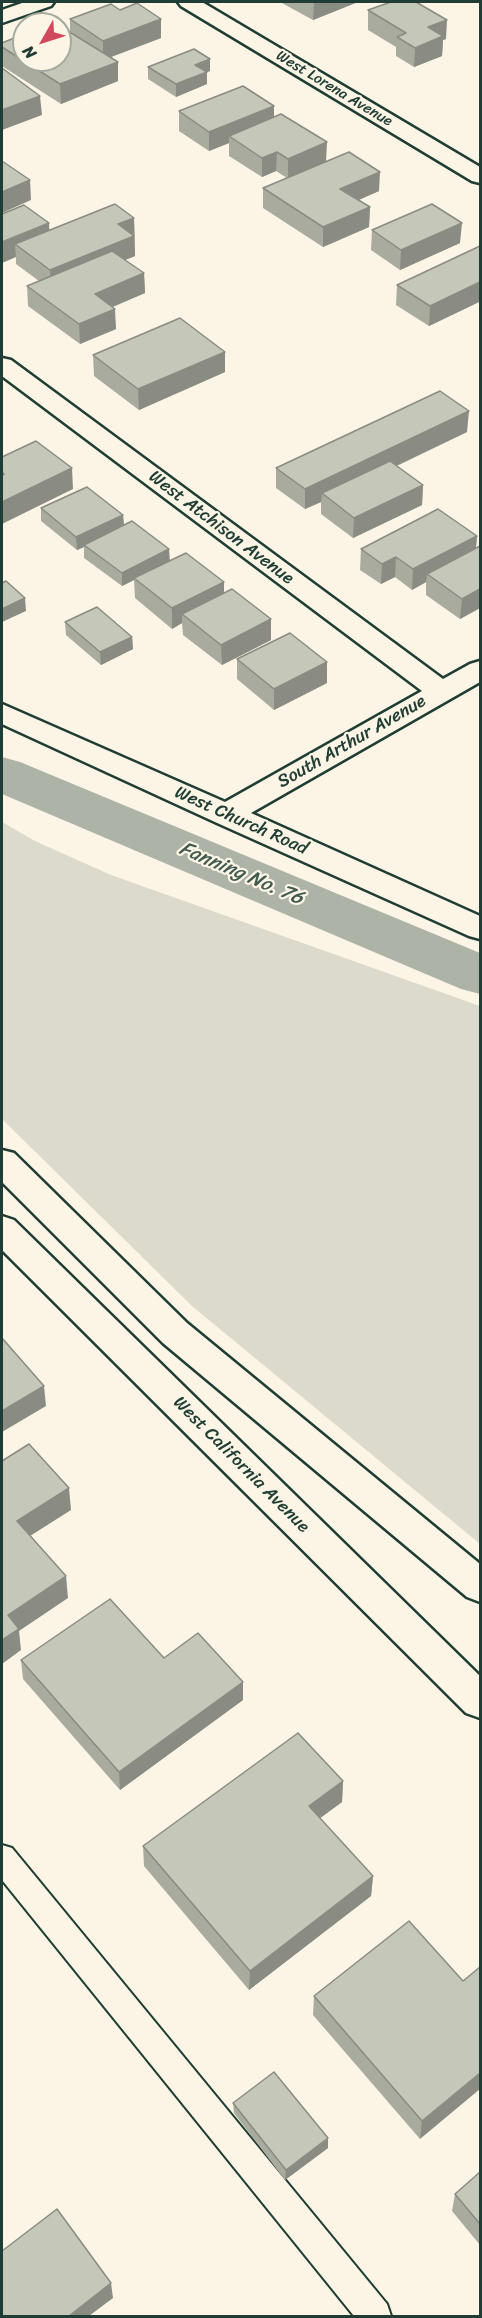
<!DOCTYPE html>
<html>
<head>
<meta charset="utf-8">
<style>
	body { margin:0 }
	#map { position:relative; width:482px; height:2318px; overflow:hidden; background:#fcf5e5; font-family:Sriracha,sans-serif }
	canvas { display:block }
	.frame { position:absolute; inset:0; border:3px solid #1f3d34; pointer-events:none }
	.north { position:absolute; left:12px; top:12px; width:60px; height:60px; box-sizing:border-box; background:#fcf5e5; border:2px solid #a4ab9e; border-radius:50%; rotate:231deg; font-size:16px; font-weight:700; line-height:24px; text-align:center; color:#1f3d34 }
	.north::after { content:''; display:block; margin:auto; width:21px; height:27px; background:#d1495b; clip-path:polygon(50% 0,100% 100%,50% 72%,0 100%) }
</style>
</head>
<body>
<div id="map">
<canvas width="482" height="2318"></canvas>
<div class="frame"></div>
<div class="north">N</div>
</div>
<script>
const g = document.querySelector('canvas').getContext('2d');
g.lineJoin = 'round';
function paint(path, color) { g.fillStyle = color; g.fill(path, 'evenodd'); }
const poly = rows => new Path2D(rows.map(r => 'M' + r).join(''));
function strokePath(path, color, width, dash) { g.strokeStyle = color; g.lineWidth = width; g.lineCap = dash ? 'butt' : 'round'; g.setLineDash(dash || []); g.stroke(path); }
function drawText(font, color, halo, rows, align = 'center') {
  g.font = font + ' Sriracha,sans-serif'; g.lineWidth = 4.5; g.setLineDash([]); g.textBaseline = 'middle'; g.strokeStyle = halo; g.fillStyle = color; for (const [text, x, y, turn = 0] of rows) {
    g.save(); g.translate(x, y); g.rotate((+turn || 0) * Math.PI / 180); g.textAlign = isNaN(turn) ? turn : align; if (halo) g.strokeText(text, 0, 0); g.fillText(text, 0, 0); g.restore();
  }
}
const green = poly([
	[2,822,35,841,111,875,480,1006,480,1544,192,1306,2,1119]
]);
const canal = poly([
	[2,757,20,762,480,953,480,994,461,989,2,794,2,757]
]);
const lane = poly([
	[2,1845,12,1848,387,2304,391,2316,354,2316,2,1880,2,1845]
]);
const street = poly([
	[25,2,54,2,51,6,2,23,2,10,25,2],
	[178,2,202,2,480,167,480,183,472,181,181,6,178,2],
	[2,358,11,360,443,679,470,664,480,661,480,682,251,813,480,916,480,939,469,936,215,822,2,724,2,704,225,802,422,691,2,376,2,358]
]);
const secondary = poly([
	[2,1150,14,1153,187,1323,480,1564,480,1602,467,1597,163,1343,2,1182,2,1150],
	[2,1216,14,1220,480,1676,480,1718,466,1713,2,1250,2,1216]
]);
const wall = poly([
	[280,2,358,2,313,20],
	[120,10,161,19,161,38,111,57,118,62,118,81,61,104,2,66,2,43,24,60,70,32,70,19],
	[368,10,446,39,443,40,442,56,414,67,396,56,396,47,368,30],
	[210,59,210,71,207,72,207,84,176,97,148,79,148,67],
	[179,111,274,117,326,162,379,191,359,200,370,207,369,227,323,247,263,208,263,188,287,178,276,171,262,177,229,156,229,143,209,151,179,131],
	[2,214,49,223,49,230,134,218,135,256,125,260,144,273,145,293,113,307,116,329,80,344,28,306,27,286,39,281,16,264,16,257],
	[372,230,460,243,400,270,371,250],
	[480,246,480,303,479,302,429,326,396,305,397,285],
	[225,352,225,372,139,410,94,376,93,355],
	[467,432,397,466,423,485,422,505,353,538,321,514,321,502,305,509,276,488,276,468],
	[41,508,123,515,124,525,170,561,224,593,271,619,271,640,222,665,183,635,182,623,172,629,135,598,134,580,122,586,84,558,84,547,77,550,41,521],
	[477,536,476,549,480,546,480,608,460,619,426,595,426,582,412,590,395,577,381,584,360,570,361,549],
	[65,622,132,637,133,649,101,665,66,635],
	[237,659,327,683,274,710,237,679],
	[164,1658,243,1700,120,1790,23,1679,21,1660],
	[343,1781,342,1802,320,1818,373,1876,371,1896,249,1990,144,1866,143,1846],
	[463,1981,420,2139,313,2015,314,1996],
	[233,2103,328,2148,285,2180,234,2113],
	[480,2172,480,2245,452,2211,455,2194]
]);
const shadedWall = poly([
	[314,2,358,2,313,20],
	[161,19,161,38,103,60,103,41],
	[447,20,446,39,443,40,442,56,414,67,415,48,428,27],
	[210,59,210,71,207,72,207,84,176,97,176,84,195,65],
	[118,62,118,81,61,104,60,84],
	[40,96,42,115,2,130,2,110],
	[274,106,274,125,229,136,229,143,209,151,209,132],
	[327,142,326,162,288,179,288,159],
	[277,152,276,171,262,177,262,158],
	[380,172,379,191,340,208,340,189],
	[30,180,31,200,2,213,2,192],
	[370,207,369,227,323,247,323,227],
	[134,218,135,256,51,290,50,270,118,224],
	[49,223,50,243,15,244,16,257,2,263,2,242],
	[462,223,460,243,400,270,401,250],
	[144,273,145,293,95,314,95,294],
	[480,282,479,302,429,326,430,306],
	[115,309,116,329,80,344,79,324],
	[225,352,225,372,139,410,138,389],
	[469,411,467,432,328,498,322,493,321,502,305,509,305,489],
	[72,468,73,489,2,524,2,502],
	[423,485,422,505,353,538,354,518],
	[123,515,124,528,84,545,84,547,77,550,76,537],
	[477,536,475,556,427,574,426,582,412,590,413,569],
	[169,549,170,562,134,578,134,580,122,586,122,573],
	[396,557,395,577,381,584,382,564],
	[224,582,224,603,182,614,182,623,172,629,172,608],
	[480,589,480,608,460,619,462,599],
	[25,598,26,611,2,622,2,609],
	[271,619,271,640,222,665,221,645],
	[132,637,133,649,101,665,100,652],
	[327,662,327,683,274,710,274,689],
	[44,1386,46,1406,2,1432,2,1411],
	[69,1488,71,1510,19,1543,17,1521],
	[66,1576,68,1598,19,1631,21,1650,2,1664,2,1640,8,1615],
	[243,1682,243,1700,120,1790,119,1772],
	[343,1781,342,1802,308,1827,309,1806],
	[373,1876,371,1896,249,1990,250,1971],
	[480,2073,480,2089,420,2139,422,2121],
	[328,2138,328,2148,285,2180,286,2170],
	[111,2283,113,2298,89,2316,69,2316]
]);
const building = poly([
	[391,2,416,2,447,20,428,27,443,36,415,48,397,37,406,33,368,10,391,2],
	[137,3,161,19,103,41,70,19,111,4,120,10,137,3],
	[68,31,118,62,60,84,2,47,2,43,24,34,24,60,60,60,60,34,68,31],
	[194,49,210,59,195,65,207,72,176,84,148,67,194,49],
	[2,68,40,96,2,110,2,68],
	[243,86,274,106,209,132,179,111,243,86],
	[281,114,327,142,288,159,277,152,262,158,229,136,281,114],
	[349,152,380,172,340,189,370,207,323,227,263,188,349,152],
	[2,161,30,180,2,192,2,161],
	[115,204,134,218,118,224,134,236,50,270,15,244,115,204],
	[432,204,462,223,401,250,372,230,432,204],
	[24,205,49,223,2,242,2,214,24,205],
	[480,246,480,282,430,306,397,285,480,246],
	[112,251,144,273,95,294,115,309,79,324,27,286,112,251],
	[180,318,225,352,138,389,93,355,180,318],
	[440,391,469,411,305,489,276,468,440,391],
	[36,441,72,468,2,502,2,476,4,474,2,472,2,457,36,441],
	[390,461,423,485,354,518,322,493,390,461],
	[87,487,123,515,76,537,41,508,87,487],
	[438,509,477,536,413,569,396,557,382,564,361,549,438,509],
	[132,521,169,549,122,573,84,545,132,521],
	[480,546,480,589,462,599,427,574,480,546],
	[186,553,224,582,172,608,134,578,186,553],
	[6,581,25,598,2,609,2,583,6,581],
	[232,589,271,619,221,645,182,614,232,589],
	[97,607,132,637,100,652,65,622,97,607],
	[290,633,327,662,274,689,237,659,290,633],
	[2,1338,44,1386,2,1411,2,1338],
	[29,1444,69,1488,17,1521,66,1576,8,1615,19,1629,2,1640,2,1461,29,1444],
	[110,1599,164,1658,198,1633,243,1682,119,1772,21,1660,110,1599],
	[298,1733,343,1781,309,1806,373,1876,250,1971,143,1846,298,1733],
	[409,1921,463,1981,480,1967,480,2073,422,2121,314,1996,409,1921],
	[274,2072,328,2138,286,2170,233,2103,274,2072],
	[480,2172,480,2224,455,2194,480,2172],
	[57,2209,111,2283,69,2316,2,2316,2,2251,57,2209]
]);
const farStreetnames = [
	["West Lorena Avenue",334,89,31]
];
const streetNames = [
	["West Atchison Avenue",221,528,37],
	["South Arthur Avenue",352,742,-30],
	["West Church Road",241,821,24],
	["West California Avenue",241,1465,45]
];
const waterNames = [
	["Fanning No. 76",241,874,23]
];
paint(green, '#dcdacc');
paint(canal, '#aeb3a7');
strokePath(lane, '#1f3d34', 4);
strokePath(street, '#1f3d34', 5);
strokePath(secondary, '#1f3d34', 5);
paint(lane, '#fcf5e5');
paint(street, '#fcf5e5');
paint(secondary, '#fcf5e5');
paint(wall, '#a9ab9f');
paint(shadedWall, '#8a8b82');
paint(building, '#c5c7b9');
strokePath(building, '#8a8b82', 1.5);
drawText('15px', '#1f3d34', '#fcf5e5', farStreetnames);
drawText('18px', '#1f3d34', '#fcf5e5', streetNames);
drawText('italic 20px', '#435a51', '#fcf5e5', waterNames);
</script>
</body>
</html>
